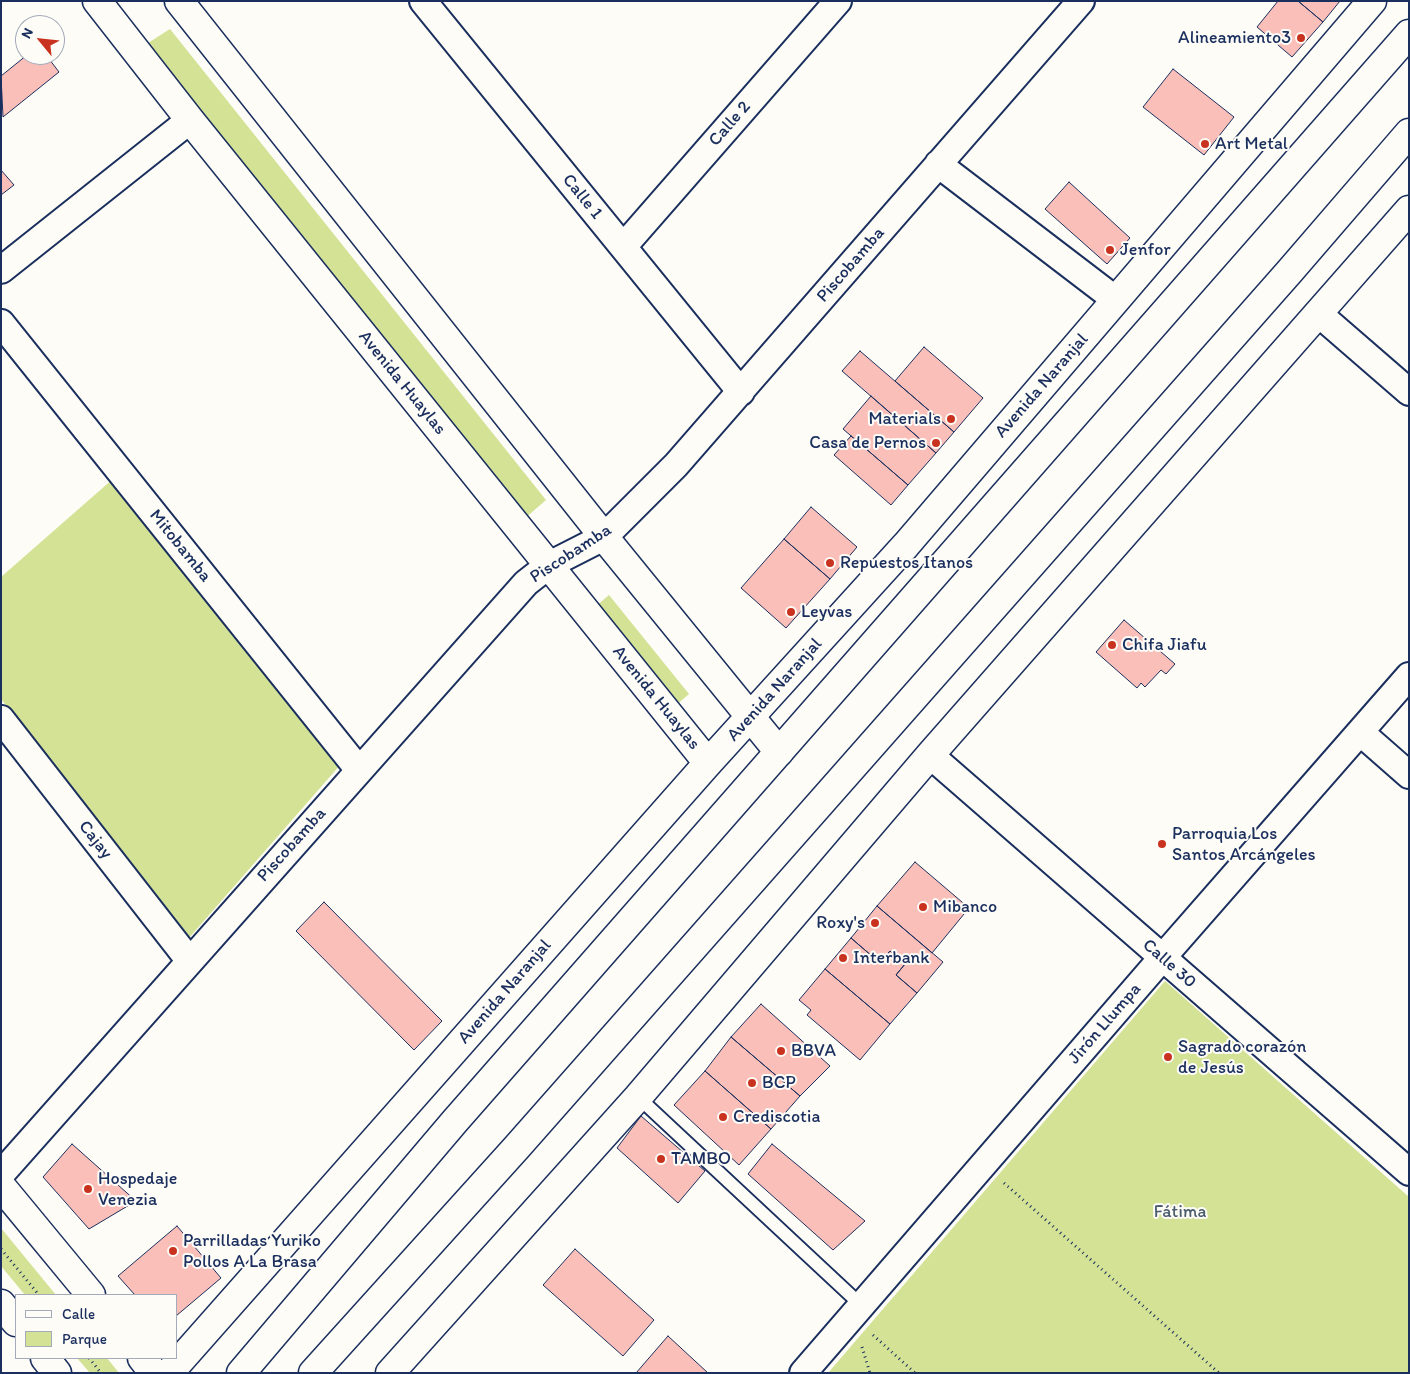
<!DOCTYPE html>
<html>
<head>
<meta charset="utf-8">
<style>
	body { margin:0 }
	#map { position:relative; width:1410px; height:1374px; overflow:hidden; background:#fdfcf7; font-family:Itim,sans-serif }
	canvas { display:block }
	.frame { position:absolute; inset:0; border:2px solid #1b2f5e; pointer-events:none }
	.legend { position:absolute; left:15px; top:1294px; width:162px; height:65px; box-sizing:border-box; background:#fdfcf7; border:1px solid #a3aaba; margin:0; padding:6px 9px; list-style:none; font-size:15px; color:#1b2f5e }
	.legend li { display:flex; align-items:center; gap:10px; height:25px }
	.legend b { width:25px; border:1px solid #a3aaba }
	.north { position:absolute; left:15px; top:15px; width:50px; height:50px; box-sizing:border-box; background:#fdfcf7; border:1px solid #a3aaba; border-radius:50%; rotate:298deg; font-size:14px; font-weight:700; line-height:20px; text-align:center; color:#1b2f5e }
	.north::after { content:''; display:block; margin:auto; width:18px; height:22px; background:#c8321e; clip-path:polygon(50% 0,100% 100%,50% 72%,0 100%) }
</style>
</head>
<body>
<div id="map">
<canvas width="1410" height="1374"></canvas>
<div class="frame"></div>
<ul class="legend">
<li><b style="height:6px;background:#fdfcf7"></b>Calle</li>
<li><b style="height:14px;background:#d3e295"></b>Parque</li>
</ul>
<div class="north">N</div>
</div>
<script>
const g = document.querySelector('canvas').getContext('2d');
g.lineJoin = 'round';
function paint(path, color) { g.fillStyle = color; g.fill(path, 'evenodd'); }
const poly = rows => new Path2D(rows.map(r => 'M' + r).join(''));
function strokePath(path, color, width, dash) { g.strokeStyle = color; g.lineWidth = width; g.lineCap = dash ? 'butt' : 'round'; g.setLineDash(dash || []); g.stroke(path); }
function drawText(font, color, halo, rows, align = 'center') {
  g.font = font + ' Itim,sans-serif'; g.lineWidth = 4; g.setLineDash([]); g.textBaseline = 'middle'; g.strokeStyle = halo; g.fillStyle = color; for (const [text, x, y, turn = 0] of rows) {
    g.save(); g.translate(x, y); g.rotate((+turn || 0) * Math.PI / 180); g.textAlign = isNaN(turn) ? turn : align; if (halo) g.strokeText(text, 0, 0); g.fillText(text, 0, 0); g.restore();
  }
}
const green = poly([
	[170,29,546,500,523,520,148,43],
	[114,478,341,764,188,939,1,699,1,577],
	[609,595,689,694,675,706,595,607],
	[1165,981,1409,1197,1409,1373,828,1373],
	[1,1228,56,1295,25,1295,1,1266],
	[77,1358,107,1358,119,1373,90,1373]
]);
const building = poly([
	[1278,1,1298,1,1323,22,1292,57,1257,27,1278,1],
	[1298,1,1340,1,1323,22,1298,1],
	[27,55,46,55,59,72,3,117,1,76,27,55],
	[1173,69,1234,117,1204,155,1143,107,1173,69],
	[1,170,14,185,1,195,1,170],
	[1069,182,1130,238,1107,264,1045,209,1069,182],
	[924,347,983,398,954,432,895,381,924,347],
	[860,351,954,432,936,453,842,371,860,351],
	[871,396,936,453,908,485,843,429,871,396],
	[851,436,908,485,891,505,834,455,851,436],
	[811,507,857,547,830,579,784,539,811,507],
	[784,539,830,579,786,628,741,588,784,539],
	[1124,620,1175,664,1166,674,1161,670,1145,687,1141,683,1137,688,1096,652,1124,620],
	[915,862,969,908,932,953,877,906,915,862],
	[324,902,442,1021,414,1050,296,931,324,902],
	[877,906,943,962,917,993,896,975,905,964,890,951,880,963,851,938,877,906],
	[851,938,880,963,890,951,905,964,896,975,917,993,890,1024,825,969,851,938],
	[825,969,890,1024,860,1060,807,1015,811,1010,799,1000,825,969],
	[761,1004,830,1066,800,1096,731,1037,761,1004],
	[731,1037,800,1096,771,1129,705,1071,731,1037],
	[705,1071,771,1129,739,1165,674,1105,705,1071],
	[641,1116,705,1171,678,1203,617,1148,641,1116],
	[72,1144,136,1201,89,1229,43,1177,72,1144],
	[772,1144,865,1221,833,1250,748,1174,772,1144],
	[177,1226,221,1278,176,1316,176,1295,135,1295,118,1276,177,1226],
	[575,1249,654,1320,623,1356,543,1285,575,1249],
	[668,1336,708,1373,636,1373,668,1336]
]);
const path = poly([
	[1004,1183,1219,1373],
	[1,1249,39,1295],
	[873,1335,915,1373],
	[862,1347,870,1373],
	[89,1358,101,1373]
]);
const lane = poly([
	[638,1097,861,1305]
]);
const street = poly([
	[423,1,741,392],
	[938,164,1116,300],
	[623,247,838,1],
	[1,270,190,120],
	[1319,314,1409,392],
	[1,323,359,770],
	[1,719,189,960],
	[1360,732,1409,775],
	[930,755,1409,1172],
	[1,1174,526,583,549,565,604,537,676,465,1081,1],
	[803,1373,1162,958,1409,676]
]);
const secondary = poly([
	[97,1,190,120,708,763],
	[179,1,604,537,779,752],
	[1,1186,91,1295],
	[1,1304,16,1322],
	[45,1358,57,1373],
	[142,1358,154,1373],
	[169,1373,708,763,906,545,1372,1],
	[390,1373,638,1097,930,755,1409,210]
]);
const highway = poly([
	[241,1373,455,1121,1409,34],
	[313,1373,517,1147,1290,271,1409,133]
]);
const markers = [
	[1301,38,5,"#c8321e"],
	[1205,144,5,"#c8321e"],
	[1110,250,5,"#c8321e"],
	[951,419,5,"#c8321e"],
	[936,443,5,"#c8321e"],
	[830,563,5,"#c8321e"],
	[791,612,5,"#c8321e"],
	[1112,645,5,"#c8321e"],
	[1162,844,5,"#c8321e"],
	[923,907,5,"#c8321e"],
	[875,923,5,"#c8321e"],
	[843,958,5,"#c8321e"],
	[781,1051,5,"#c8321e"],
	[1168,1057,5,"#c8321e"],
	[752,1083,5,"#c8321e"],
	[723,1117,5,"#c8321e"],
	[661,1159,5,"#c8321e"],
	[88,1189,5,"#c8321e"],
	[173,1251,5,"#c8321e"]
];
const poiNames = [
	["Alineamiento3",1291,38,"right"],
	["Art Metal",1215,144],
	["Jenfor",1120,250],
	["Materials",941,419,"right"],
	["Casa de Pernos",926,443,"right"],
	["Repuestos Itanos",840,563],
	["Leyvas",801,612],
	["Chifa Jiafu",1122,645],
	["Parroquia Los",1172,834],
	["Santos Arcángeles",1172,855],
	["Mibanco",933,907],
	["Roxy's",865,923,"right"],
	["Interbank",853,958],
	["Sagrado corazón",1178,1047],
	["de Jesús",1178,1068],
	["BBVA",791,1051],
	["BCP",762,1083],
	["Crediscotia",733,1117],
	["TAMBO",671,1159],
	["Hospedaje",98,1179],
	["Venezia",98,1200],
	["Parrilladas Yuriko",183,1241],
	["Pollos A La Brasa",183,1262]
];
const streetNames = [
	["Calle 2",730,124,-49],
	["Calle 1",582,197,51],
	["Piscobamba",851,265,-49],
	["Avenida Huaylas",402,383,51],
	["Avenida Naranjal",1042,386,-49],
	["Mitobamba",180,546,51],
	["Piscobamba",571,554,-33],
	["Avenida Naranjal",775,690,-48],
	["Avenida Huaylas",656,698,51],
	["Cajay",95,840,52],
	["Piscobamba",292,845,-48],
	["Calle 30",1169,964,41],
	["Avenida Naranjal",505,992,-49],
	["Jirón Llumpa",1105,1024,-49]
];
const parkNames = [
	["Fátima",1180,1212]
];
paint(green, '#d3e295');
paint(building, '#fbbfb9');
strokePath(building, '#1b2f5e', 1);
strokePath(lane, '#1b2f5e', 16);
strokePath(street, '#1b2f5e', 30);
strokePath(secondary, '#1b2f5e', 31);
strokePath(highway, '#1b2f5e', 31);
strokePath(path, '#1b2f5e', 3, [1, 4]);
strokePath(lane, '#fdfcf7', 12);
strokePath(street, '#fdfcf7', 26);
strokePath(secondary, '#fdfcf7', 28);
strokePath(highway, '#fdfcf7', 28);
for (const [x, y, r, color] of markers) { const dot = new Path2D(); dot.arc(x, y, r, 0, 2 * Math.PI); g.fillStyle = color; g.fill(dot); strokePath(dot, '#fdfcf7', 2); }
drawText('18px', '#1b2f5e', '#fdfcf7', poiNames, 'left');
drawText('18px', '#1b2f5e', '#fdfcf7', streetNames);
drawText('18px', '#495c6c', '#fdfcf7', parkNames);
</script>
</body>
</html>
